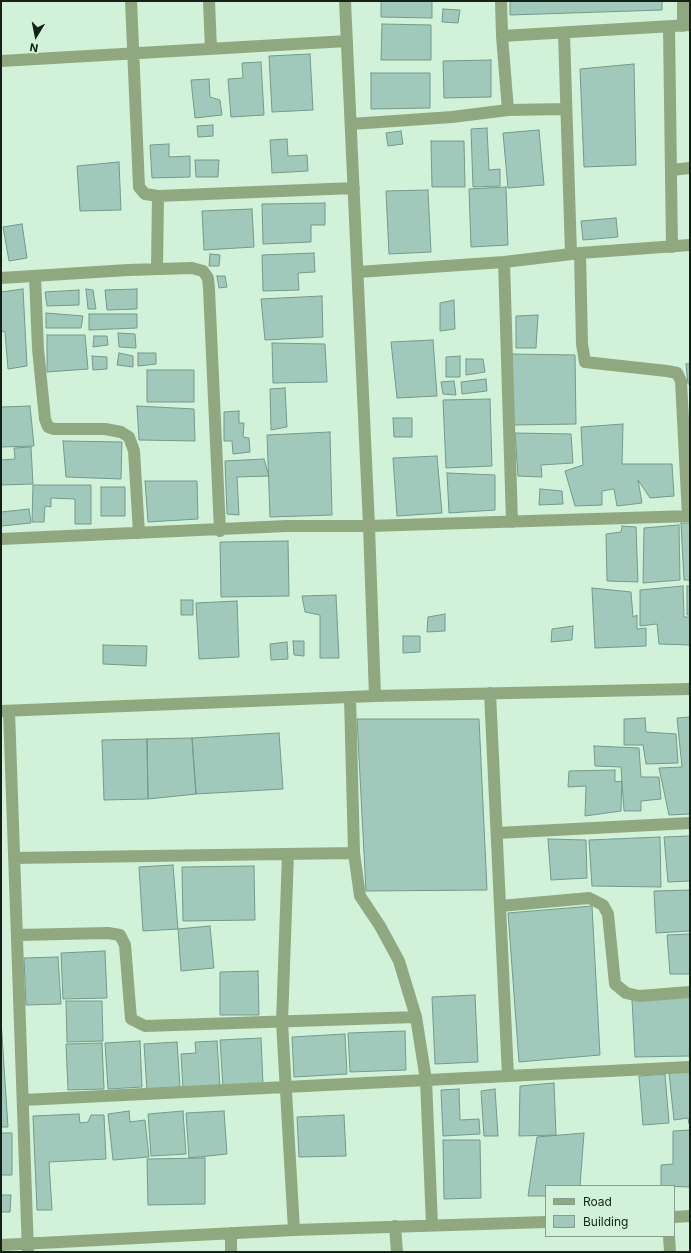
<!DOCTYPE html>
<html>
<head>
<meta charset="utf-8">
<style>
	body { margin:0 }
	#map { position:relative; width:691px; height:1253px; overflow:hidden; background:#d1f2d8; font-family:Inter,sans-serif }
	canvas { display:block }
	.frame { position:absolute; inset:0; border:2px solid #152118; pointer-events:none }
	.legend { position:absolute; left:545px; top:1185px; width:130px; height:52px; box-sizing:border-box; background:#d1f2d8; border:1px solid #869e8b; margin:0; padding:5px 7px; list-style:none; font-size:12px; color:#152118 }
	.legend li { display:flex; align-items:center; gap:8px; height:20px }
	.legend b { width:20px; border:1px solid #869e8b }
	.north { position:absolute; left:16px; top:16px; width:40px; height:40px; -webkit-text-stroke:3px #d1f2d8; paint-order:stroke; rotate:190deg; font-size:11px; font-weight:700; line-height:16px; text-align:center; color:#152118 }
	.north::after { content:''; display:block; margin:auto; width:14px; height:18px; background:#152118; clip-path:polygon(50% 0,100% 100%,50% 72%,0 100%) }
</style>
</head>
<body>
<div id="map">
<canvas width="691" height="1253"></canvas>
<div class="frame"></div>
<ul class="legend">
<li><b style="height:5px;background:#90a87f"></b>Road</li>
<li><b style="height:11px;background:#a0c9bb"></b>Building</li>
</ul>
<div class="north">N</div>
</div>
<script>
const g = document.querySelector('canvas').getContext('2d');
g.lineJoin = 'round';
function paint(path, color) { g.fillStyle = color; g.fill(path, 'evenodd'); }
const poly = rows => new Path2D(rows.map(r => 'M' + r).join(''));
function strokePath(path, color, width, dash) { g.strokeStyle = color; g.lineWidth = width; g.lineCap = dash ? 'butt' : 'round'; g.setLineDash(dash || []); g.stroke(path); }
const building = poly([
	[381,1,432,1,432,18,381,17,381,1],
	[510,1,662,1,662,10,510,15,510,1],
	[443,9,460,10,458,23,442,22,443,9],
	[382,24,431,25,431,60,381,60,382,24],
	[310,54,313,110,272,112,269,56,310,54],
	[491,60,491,97,444,98,443,61,491,60],
	[261,62,264,115,231,117,228,79,243,78,242,63,261,62],
	[634,64,636,165,584,167,580,69,634,64],
	[371,73,430,73,430,108,371,109,371,73],
	[209,79,210,97,220,100,222,115,195,118,191,80,209,79],
	[213,125,213,136,198,137,197,126,213,125],
	[487,128,489,170,500,169,500,186,473,187,471,129,487,128],
	[539,130,544,185,508,188,503,133,539,130],
	[401,131,403,144,388,146,386,133,401,131],
	[287,139,288,156,307,155,308,171,272,173,270,140,287,139],
	[431,141,464,141,465,187,432,187,431,141],
	[169,144,169,157,190,156,190,177,152,178,150,145,169,144],
	[195,160,219,160,218,177,196,177,195,160],
	[119,162,121,210,80,211,77,166,119,162],
	[506,187,508,245,471,247,469,189,506,187],
	[428,190,431,252,389,254,386,191,428,190],
	[325,203,325,225,311,225,311,242,263,244,262,204,325,203],
	[252,209,254,247,204,250,202,211,252,209],
	[616,218,618,237,583,240,581,221,616,218],
	[22,224,27,258,9,261,3,227,22,224],
	[314,253,315,272,298,273,299,290,263,291,262,255,314,253],
	[210,254,220,255,219,266,209,266,210,254],
	[217,276,225,276,227,287,219,288,217,276],
	[23,289,27,366,8,369,5,332,1,331,1,292,23,289],
	[86,289,93,290,96,309,88,309,86,289],
	[137,289,137,309,107,310,105,290,137,289],
	[79,290,79,305,47,306,45,292,79,290],
	[322,296,323,337,265,340,261,299,322,296],
	[454,300,455,329,440,331,440,303,454,300],
	[46,313,83,316,81,328,46,328,46,313],
	[89,314,137,314,137,328,89,330,89,314],
	[538,315,536,348,516,348,516,316,538,315],
	[118,333,135,334,136,348,119,347,118,333],
	[47,335,85,335,88,369,47,372,47,335],
	[94,336,107,336,108,345,93,347,94,336],
	[433,340,437,396,397,398,391,342,433,340],
	[272,343,325,344,327,382,273,383,272,343],
	[119,353,133,356,133,367,117,365,119,353],
	[138,353,156,353,156,364,138,366,138,353],
	[512,354,575,355,576,424,513,425,512,354],
	[92,356,107,357,107,369,93,370,92,356],
	[460,356,460,377,446,377,446,357,460,356],
	[466,359,483,359,485,372,466,375,466,359],
	[686,364,690,364,690,384,688,384,686,364],
	[147,370,194,370,194,402,147,402,147,370],
	[486,379,487,391,462,394,461,382,486,379],
	[454,381,456,395,443,394,441,382,454,381],
	[285,388,287,427,271,430,270,389,285,388],
	[490,399,492,466,446,468,443,400,490,399],
	[30,406,34,446,1,447,1,407,30,406],
	[137,406,194,409,195,441,139,440,137,406],
	[239,411,239,423,244,423,243,437,249,438,250,452,233,454,232,441,224,441,224,412,239,411],
	[393,418,412,418,412,437,394,437,393,418],
	[623,424,622,464,672,464,674,496,650,498,638,480,642,503,617,506,614,489,602,491,602,505,575,506,565,471,583,465,581,427,623,424],
	[330,432,332,515,270,517,267,435,330,432],
	[515,433,571,434,573,463,541,465,542,477,518,476,515,433],
	[63,441,122,442,121,479,66,477,63,441],
	[31,447,33,484,1,485,1,460,15,459,14,448,31,447],
	[437,456,442,513,397,516,393,458,437,456],
	[264,459,269,476,237,477,239,515,227,514,225,461,264,459],
	[447,473,495,475,495,510,449,513,447,473],
	[145,481,197,481,198,519,148,522,145,481],
	[33,485,91,485,91,524,75,524,75,499,51,498,51,507,45,506,44,522,32,522,33,485],
	[101,487,125,487,125,516,101,516,101,487],
	[540,489,562,491,563,504,539,505,540,489],
	[29,509,31,523,1,526,1,512,29,509],
	[681,523,690,523,690,580,684,580,681,523],
	[679,525,680,580,643,583,644,528,679,525],
	[622,526,636,527,638,582,607,581,606,534,621,532,622,526],
	[288,541,289,596,221,597,220,542,288,541],
	[683,586,684,617,690,617,690,645,659,644,657,624,640,626,640,590,683,586],
	[687,586,690,586,690,615,687,615,687,586],
	[592,588,631,592,633,617,637,615,637,629,646,628,646,646,595,648,592,588],
	[336,595,339,658,320,658,320,615,305,612,302,596,336,595],
	[181,600,193,600,193,615,181,615,181,600],
	[237,601,239,657,199,659,196,603,237,601],
	[445,614,445,631,427,632,428,617,445,614],
	[573,626,572,640,551,642,552,629,573,626],
	[403,636,420,636,420,652,403,653,403,636],
	[293,641,304,641,304,656,294,655,293,641],
	[287,642,288,659,271,660,270,644,287,642],
	[103,645,147,646,146,666,103,664,103,645],
	[690,717,690,814,669,815,659,768,682,767,677,718,690,717],
	[645,718,646,732,676,734,678,763,646,764,643,745,624,745,624,719,645,718],
	[357,719,479,719,487,890,366,891,357,719],
	[279,733,283,789,196,794,192,738,279,733],
	[192,738,196,794,148,799,147,739,192,738],
	[147,739,148,799,104,800,102,740,147,739],
	[594,746,639,748,641,777,659,777,661,799,641,801,641,811,624,811,621,767,595,766,594,746],
	[615,770,615,782,622,781,621,811,585,816,586,786,568,787,569,771,615,770],
	[690,836,690,881,668,882,664,837,690,836],
	[660,837,661,887,592,886,589,840,660,837],
	[548,839,586,840,587,878,551,880,548,839],
	[173,865,178,929,143,931,139,867,173,865],
	[254,866,255,920,183,921,182,867,254,866],
	[690,890,690,931,656,933,654,891,690,890],
	[592,906,600,1055,519,1062,508,913,592,906],
	[210,926,214,968,181,971,178,929,210,926],
	[690,934,690,974,670,974,667,935,690,934],
	[105,951,107,998,63,999,61,953,105,951],
	[58,957,61,1004,26,1005,24,958,58,957],
	[258,971,259,1015,220,1015,220,972,258,971],
	[475,995,478,1062,435,1064,432,997,475,995],
	[690,997,690,1056,635,1057,632,1000,690,997],
	[66,1001,102,1001,103,1041,67,1042,66,1001],
	[1,1020,8,1127,1,1127,1,1020],
	[405,1031,406,1070,350,1072,348,1033,405,1031],
	[345,1034,347,1074,294,1077,292,1037,345,1034],
	[261,1038,263,1084,223,1087,220,1040,261,1038],
	[140,1041,142,1087,108,1089,105,1043,140,1041],
	[217,1041,220,1087,183,1089,181,1054,196,1053,195,1042,217,1041],
	[177,1042,180,1087,147,1090,144,1044,177,1042],
	[102,1043,104,1089,68,1090,66,1044,102,1043],
	[690,1071,690,1124,689,1124,688,1118,674,1120,669,1073,690,1071],
	[665,1074,669,1123,643,1125,639,1076,665,1074],
	[554,1083,556,1135,519,1136,520,1086,554,1083],
	[459,1089,460,1120,479,1119,480,1134,443,1136,441,1090,459,1089],
	[495,1089,498,1136,484,1136,481,1091,495,1089],
	[129,1111,130,1122,145,1120,149,1157,113,1160,108,1114,129,1111],
	[183,1111,186,1154,151,1156,148,1114,183,1111],
	[224,1111,227,1154,189,1158,186,1113,224,1111],
	[79,1114,80,1123,88,1122,91,1115,104,1115,106,1159,49,1162,52,1210,37,1210,33,1116,79,1114],
	[344,1115,346,1156,299,1157,297,1117,344,1115],
	[690,1130,690,1187,661,1186,661,1165,673,1164,673,1131,690,1130],
	[1,1133,12,1133,12,1175,1,1175,1,1133],
	[584,1133,580,1186,546,1186,546,1196,528,1196,537,1137,584,1133],
	[443,1140,480,1140,481,1198,444,1199,443,1140],
	[205,1158,205,1204,148,1205,147,1159,205,1158],
	[1,1195,11,1195,10,1212,1,1212,1,1195]
]);
const street = poly([
	[131,1,139,187,145,194,158,196,354,188],
	[209,1,211,49],
	[345,1,369,526,375,696],
	[683,1,683,26],
	[669,27,672,247],
	[564,33,571,254],
	[502,36,690,25],
	[1,61,347,41],
	[508,110,566,109],
	[351,124,452,117,508,110,502,36,501,1],
	[671,170,690,168],
	[580,253,582,344,585,362,667,371,677,373,681,381,688,516],
	[504,262,512,522],
	[157,269,158,196],
	[358,272,504,262,580,253,690,245],
	[35,276,38,349,45,419,48,427,54,429,105,429,121,432,129,437,134,451,139,533],
	[1,278,128,270,192,268,203,271,208,278,209,289,220,531],
	[1,539,287,526,369,526,690,516],
	[490,693,508,1076],
	[350,697,354,853,360,896,380,926,399,961,416,1017,426,1080,432,1225],
	[1,711,375,696,690,689],
	[9,711,28,1252],
	[497,833,690,823],
	[288,854,282,1022,294,1230],
	[14,858,354,853],
	[500,906,589,898,603,905,608,914,615,984,626,993,639,996,690,992],
	[17,935,108,933,120,935,125,945,131,1019,145,1026,416,1017],
	[23,1100,690,1067],
	[674,1217,690,1216],
	[395,1226,397,1252],
	[231,1233,231,1252],
	[669,1236,670,1252],
	[1,1245,294,1230,546,1222]
]);
paint(building, '#a0c9bb');
strokePath(building, '#729a8d', 1);
strokePath(street, '#90a87f', 12);
</script>
</body>
</html>
